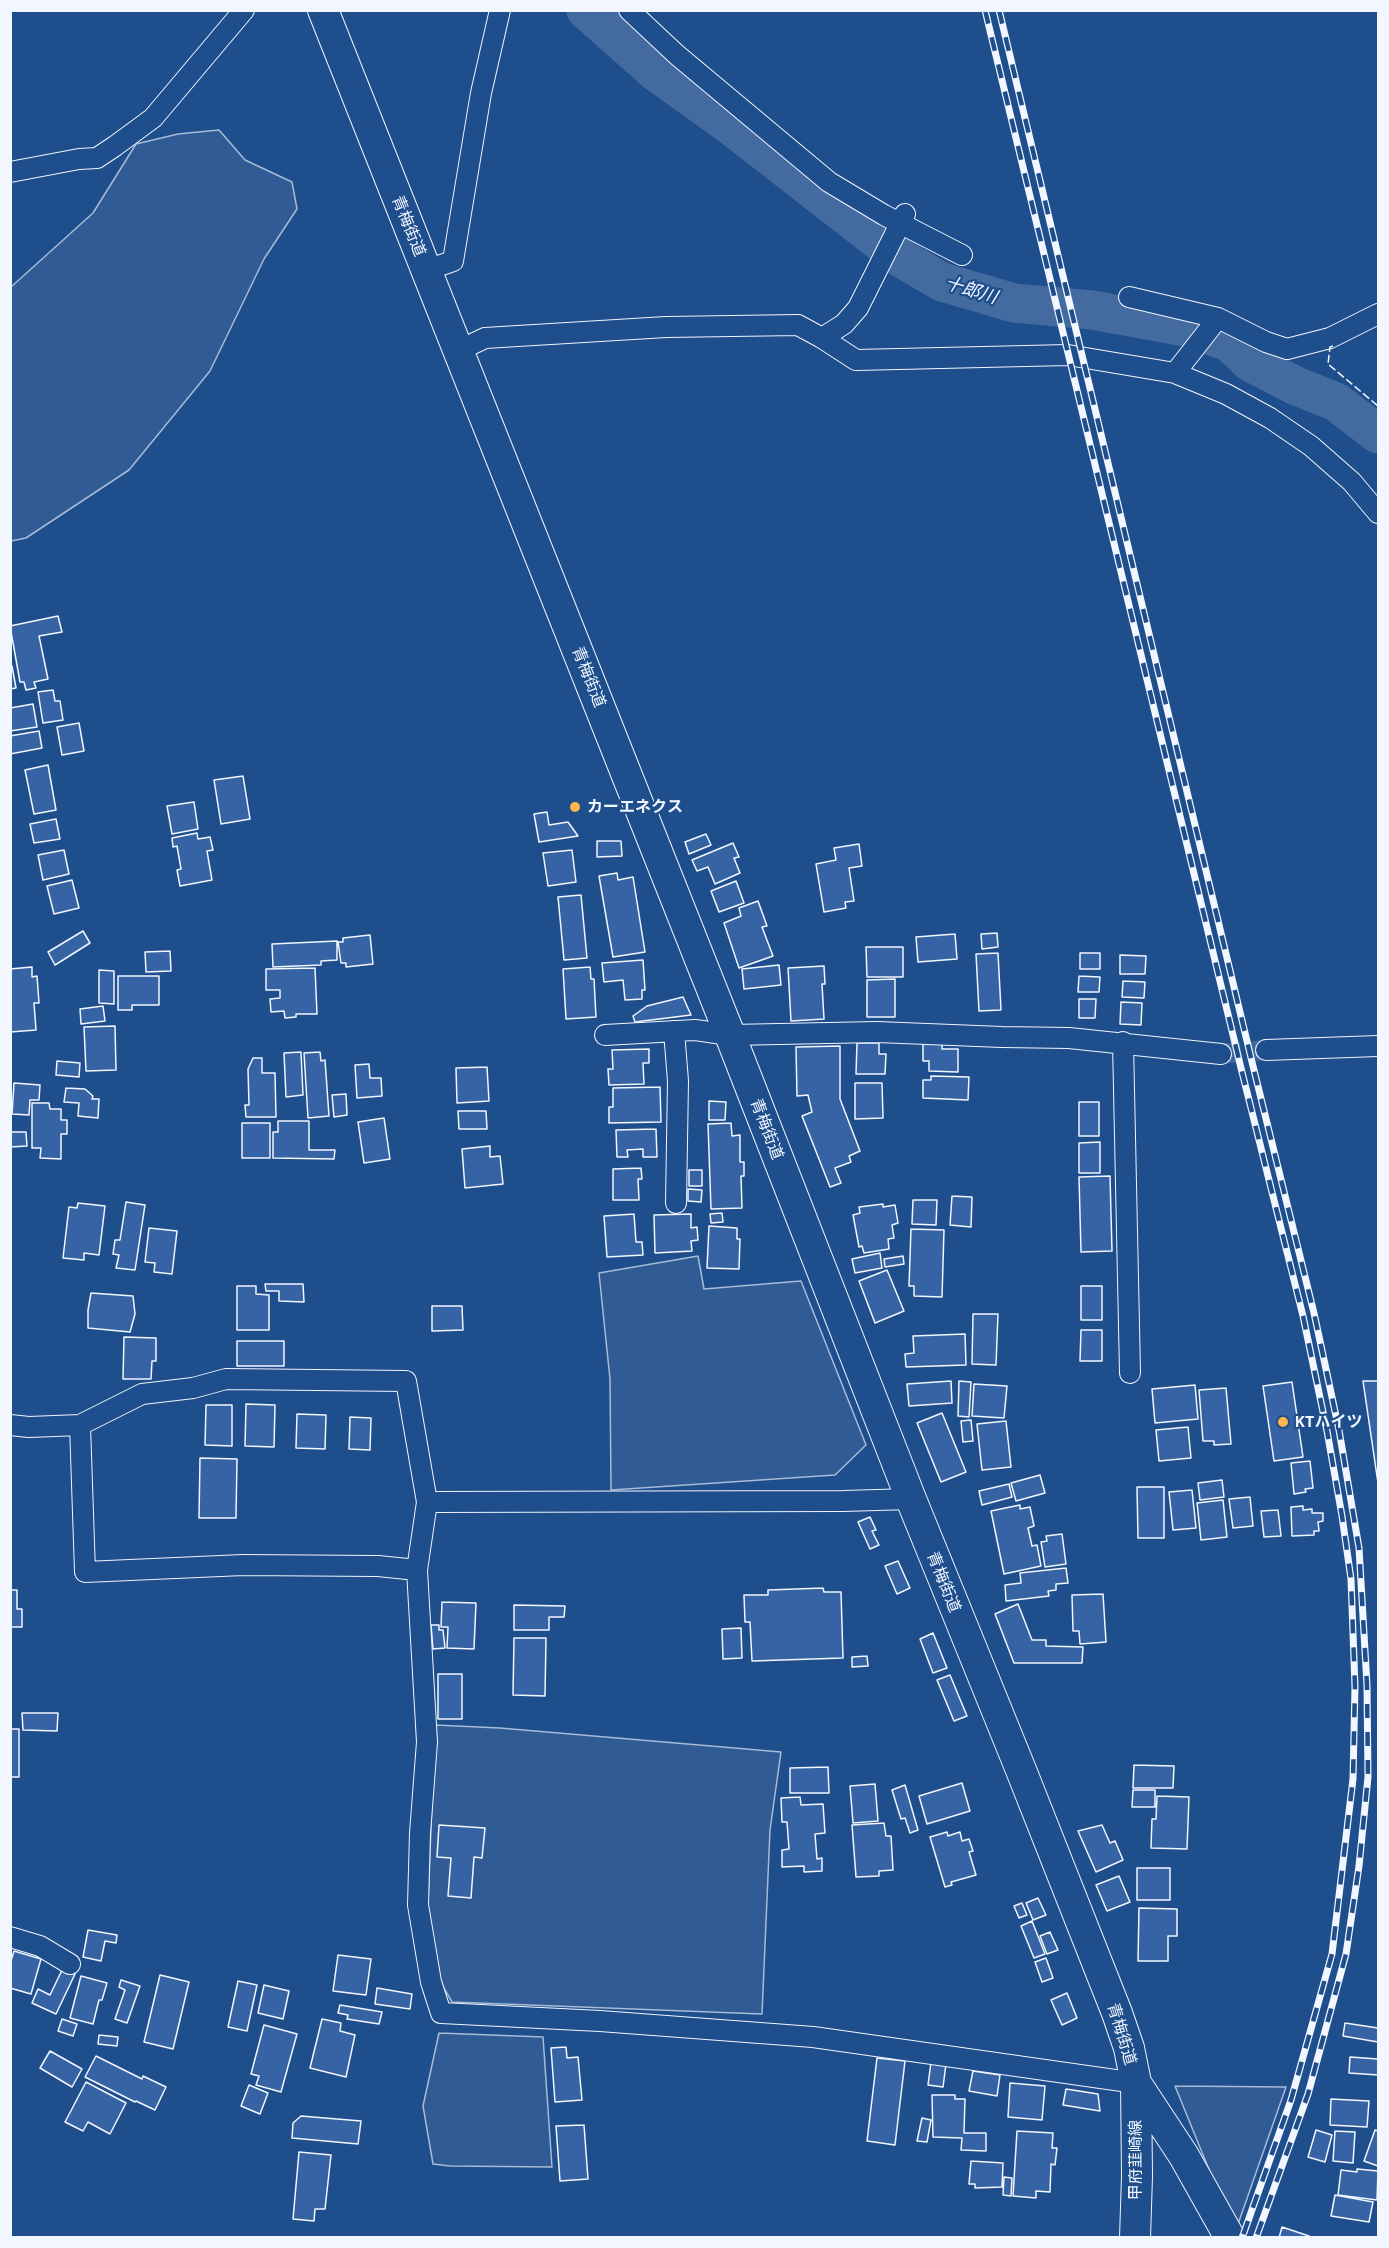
<!DOCTYPE html>
<html>
<head>
<meta charset="utf-8">
<style>
	body { margin:0 }
	#map { position:relative; width:1389px; height:2248px; overflow:hidden; background:#1f4e8c; font-family:Barlow,sans-serif }
	canvas { display:block }
	.frame { position:absolute; inset:0; border:12px solid #f2f6ff; pointer-events:none }
</style>
</head>
<body>
<div id="map">
<canvas width="1389" height="2248"></canvas>
<div class="frame"></div>
</div>
<script>
const g = document.querySelector('canvas').getContext('2d');
g.lineJoin = 'round';
function paint(path, color) { g.fillStyle = color; g.fill(path, 'evenodd'); }
const poly = rows => new Path2D(rows.map(r => 'M' + r).join(''));
function strokePath(path, color, width, dash) { g.strokeStyle = color; g.lineWidth = width; g.lineCap = dash ? 'butt' : 'round'; g.setLineDash(dash || []); g.stroke(path); }
function drawText(font, color, halo, rows, align = 'center') {
  g.font = font + ' Barlow,"Noto Sans JP",sans-serif'; g.lineWidth = 4.5; g.setLineDash([]); g.textBaseline = 'middle'; g.strokeStyle = halo; g.fillStyle = color; for (const [text, x, y, turn = 0] of rows) {
    g.save(); g.translate(x, y); g.rotate((+turn || 0) * Math.PI / 180); g.textAlign = isNaN(turn) ? turn : align; if (halo) g.strokeText(text, 0, 0); g.fillText(text, 0, 0); g.restore();
  }
}
const built = poly([
	[219,130,245,160,292,182,297,209,264,259,210,371,129,470,26,538,11,541,11,287,93,213,136,144,178,134,219,130],
	[698,1256,704,1289,801,1281,866,1445,835,1475,611,1490,610,1379,599,1273,698,1256],
	[435,1725,500,1728,781,1752,770,1830,762,2014,452,2002,441,1983,428,1905,435,1725],
	[439,2033,543,2037,552,2167,450,2166,433,2164,423,2106,439,2033],
	[1175,2086,1286,2087,1237,2227,1223,2204,1175,2086]
]);
const river = poly([
	[586,10,656,72,734,128,901,258,942,282,1014,303,1092,310,1185,327,1229,342,1250,362,1294,385,1336,402,1378,434]
]);
const building = poly([
	[58,616,62,632,39,636,48,679,34,682,36,688,26,690,24,682,20,682,10,626,58,616],
	[10,666,12,666,16,688,10,689,10,666],
	[53,690,55,701,60,701,63,720,43,723,38,692,53,690],
	[33,704,37,727,10,731,10,708,33,704],
	[79,723,84,751,62,755,57,727,79,723],
	[39,731,42,748,10,754,10,736,39,731],
	[48,765,56,810,34,814,25,770,48,765],
	[243,776,250,819,221,824,214,780,243,776],
	[194,802,198,829,172,834,167,806,194,802],
	[547,812,549,825,568,822,578,836,539,842,534,814,547,812],
	[56,819,60,839,34,843,30,824,56,819],
	[197,833,198,839,210,837,213,850,207,851,212,880,180,886,177,870,181,869,177,846,173,847,172,838,197,833],
	[706,834,711,845,689,854,685,842,706,834],
	[597,841,621,841,622,856,597,857,597,841],
	[733,843,739,857,734,858,740,873,715,884,708,867,697,871,692,860,733,843],
	[859,844,862,866,849,868,854,901,845,902,846,908,824,912,816,864,836,860,834,848,859,844],
	[64,850,69,874,43,880,38,855,64,850],
	[572,850,576,882,548,886,543,853,572,850],
	[617,873,618,880,633,877,645,952,613,957,599,876,617,873],
	[72,880,79,908,54,914,47,886,72,880],
	[736,881,744,903,719,912,711,891,736,881],
	[581,895,587,958,564,960,558,897,581,895],
	[758,901,767,926,762,927,773,956,739,968,724,923,741,916,739,908,758,901],
	[83,931,90,943,55,965,48,952,83,931],
	[997,933,998,947,982,949,981,934,997,933],
	[955,934,957,959,918,962,916,937,955,934],
	[370,935,373,964,346,967,346,963,341,963,338,942,343,942,343,938,370,935],
	[337,941,337,960,321,961,321,965,273,967,272,944,337,941],
	[866,947,903,947,903,977,867,977,866,947],
	[170,951,171,971,146,972,145,952,170,951],
	[998,953,1001,1010,979,1011,976,954,998,953],
	[1080,953,1100,953,1100,969,1080,969,1080,953],
	[1120,955,1146,956,1145,974,1120,974,1120,955],
	[643,960,645,990,642,990,642,999,625,1000,623,980,604,982,602,963,643,960],
	[779,965,781,985,744,989,742,969,779,965],
	[824,966,825,984,822,984,824,1019,791,1021,788,968,824,966],
	[32,967,32,977,37,976,39,1003,34,1003,36,1030,10,1032,10,969,32,967],
	[590,967,591,979,594,979,596,1017,566,1019,563,969,590,967],
	[315,968,317,1014,296,1014,296,1017,285,1018,284,1011,271,1012,270,999,280,998,280,990,266,990,266,969,315,968],
	[99,970,114,971,114,1004,99,1003,99,970],
	[118,976,159,976,159,1005,132,1005,132,1010,118,1010,118,976],
	[1079,976,1100,977,1099,992,1078,992,1079,976],
	[895,979,895,1017,867,1017,867,980,895,979],
	[1123,981,1145,982,1144,998,1122,997,1123,981],
	[683,997,691,1015,635,1022,633,1016,647,1006,683,997],
	[1079,999,1096,999,1095,1018,1079,1018,1079,999],
	[1121,1002,1142,1003,1141,1025,1120,1024,1121,1002],
	[103,1006,105,1021,81,1024,80,1009,103,1006],
	[115,1026,116,1070,86,1071,84,1027,115,1026],
	[857,1043,879,1043,879,1054,886,1054,885,1074,856,1074,857,1043],
	[923,1044,942,1044,942,1049,958,1049,958,1072,929,1071,929,1061,923,1061,923,1044],
	[840,1046,840,1099,860,1151,849,1156,851,1162,835,1168,841,1183,830,1187,802,1116,812,1112,808,1095,797,1096,796,1047,840,1046],
	[649,1049,649,1063,643,1063,644,1084,609,1085,608,1069,613,1069,612,1050,649,1049],
	[301,1052,303,1095,286,1097,284,1053,301,1052],
	[320,1052,321,1061,325,1060,329,1116,308,1118,304,1053,320,1052],
	[253,1058,262,1058,262,1073,275,1073,276,1117,246,1117,245,1105,249,1105,248,1069,253,1058],
	[57,1061,80,1063,79,1077,56,1075,57,1061],
	[369,1064,370,1078,381,1078,382,1096,357,1098,355,1065,369,1064],
	[487,1067,489,1101,457,1103,456,1068,487,1067],
	[931,1076,969,1077,968,1100,923,1098,923,1080,931,1080,931,1076],
	[14,1083,40,1085,39,1100,30,1100,29,1115,12,1114,14,1083],
	[855,1083,882,1083,883,1118,855,1119,855,1083],
	[660,1087,661,1122,609,1123,609,1107,613,1107,613,1088,660,1087],
	[66,1088,85,1089,93,1096,92,1099,99,1099,98,1118,78,1116,79,1103,64,1102,66,1088],
	[346,1094,347,1115,334,1117,332,1095,346,1094],
	[709,1101,726,1102,725,1120,709,1120,709,1101],
	[1079,1102,1099,1102,1099,1136,1079,1136,1079,1102],
	[32,1103,49,1103,50,1109,61,1109,61,1120,67,1120,67,1134,61,1134,61,1159,40,1158,41,1148,32,1148,32,1103],
	[458,1111,486,1111,487,1129,459,1129,458,1111],
	[384,1118,390,1159,364,1163,358,1122,384,1118],
	[278,1121,309,1121,309,1150,335,1150,334,1159,273,1158,273,1132,278,1132,278,1121],
	[242,1123,270,1123,270,1158,242,1158,242,1123],
	[731,1123,732,1136,740,1135,740,1162,744,1162,744,1176,741,1176,742,1208,711,1209,708,1124,731,1123],
	[656,1129,657,1157,643,1157,643,1149,627,1150,628,1157,617,1157,616,1130,656,1129],
	[10,1132,26,1132,27,1146,10,1147,10,1132],
	[1100,1142,1100,1173,1079,1173,1079,1143,1100,1142],
	[490,1146,490,1157,500,1156,503,1184,465,1188,462,1149,490,1146],
	[641,1168,642,1179,638,1179,639,1200,613,1200,613,1169,641,1168],
	[689,1170,702,1170,702,1186,689,1186,689,1170],
	[1110,1176,1112,1251,1081,1252,1079,1177,1110,1176],
	[688,1189,702,1190,701,1202,688,1201,688,1189],
	[952,1196,972,1197,971,1227,950,1225,952,1196],
	[913,1200,937,1200,936,1225,912,1224,913,1200],
	[126,1202,145,1205,135,1270,116,1268,119,1255,113,1254,115,1240,120,1240,126,1202],
	[78,1203,105,1206,99,1255,84,1253,84,1260,63,1258,69,1207,77,1208,78,1203],
	[883,1204,883,1207,895,1205,898,1223,892,1225,894,1238,888,1239,889,1249,864,1253,862,1246,859,1247,853,1215,860,1213,859,1207,883,1204],
	[722,1213,723,1222,711,1223,710,1214,722,1213],
	[634,1214,636,1242,642,1242,643,1255,607,1257,604,1216,634,1214],
	[691,1214,691,1228,697,1227,698,1240,691,1241,692,1251,655,1253,654,1215,691,1214],
	[709,1226,737,1228,737,1239,740,1239,739,1269,707,1268,709,1226],
	[149,1228,177,1231,172,1274,154,1272,155,1263,145,1262,149,1228],
	[911,1229,944,1230,942,1297,914,1296,914,1286,909,1286,911,1229],
	[880,1253,882,1268,855,1273,852,1259,880,1253],
	[903,1256,904,1264,885,1267,884,1259,903,1256],
	[887,1270,904,1311,875,1323,859,1281,887,1270],
	[265,1284,303,1284,304,1302,279,1301,279,1291,266,1291,265,1284],
	[237,1286,256,1286,256,1294,269,1295,269,1330,237,1330,237,1286],
	[1081,1286,1102,1286,1102,1320,1081,1320,1081,1286],
	[91,1293,133,1296,135,1314,130,1332,88,1328,88,1310,91,1293],
	[432,1306,462,1306,463,1330,432,1331,432,1306],
	[973,1314,998,1314,996,1365,972,1364,973,1314],
	[1081,1330,1102,1330,1102,1361,1080,1361,1081,1330],
	[965,1334,966,1365,906,1367,905,1354,914,1353,913,1336,965,1334],
	[124,1337,156,1338,156,1361,152,1361,151,1379,123,1379,124,1337],
	[237,1341,284,1341,284,1366,237,1366,237,1341],
	[951,1381,952,1403,909,1406,907,1384,951,1381],
	[959,1381,971,1382,969,1417,958,1416,959,1381],
	[1363,1381,1378,1381,1378,1483,1363,1381],
	[1292,1382,1303,1457,1274,1461,1263,1386,1292,1382],
	[974,1384,1007,1386,1004,1418,972,1416,974,1384],
	[1195,1385,1198,1419,1155,1423,1152,1389,1195,1385],
	[1226,1388,1231,1444,1214,1445,1214,1441,1203,1441,1199,1390,1226,1388],
	[246,1404,275,1405,274,1447,245,1446,246,1404],
	[206,1405,232,1405,232,1446,205,1445,206,1405],
	[942,1413,966,1472,941,1482,917,1423,942,1413],
	[297,1414,326,1415,325,1449,296,1448,297,1414],
	[350,1417,371,1418,370,1450,349,1449,350,1417],
	[971,1420,973,1441,963,1442,961,1421,971,1420],
	[1006,1421,1011,1467,982,1470,977,1424,1006,1421],
	[1188,1427,1191,1458,1159,1461,1156,1430,1188,1427],
	[200,1458,237,1459,236,1518,199,1518,200,1458],
	[1310,1461,1313,1488,1305,1489,1306,1492,1294,1494,1291,1463,1310,1461],
	[1040,1475,1045,1493,1016,1501,1011,1483,1040,1475],
	[1222,1480,1224,1497,1200,1500,1198,1483,1222,1480],
	[1009,1484,1012,1497,982,1505,979,1491,1009,1484],
	[1137,1487,1164,1487,1164,1538,1138,1538,1137,1487],
	[1192,1490,1196,1528,1173,1530,1169,1492,1192,1490],
	[1250,1497,1253,1526,1233,1528,1229,1499,1250,1497],
	[1223,1500,1227,1537,1201,1540,1197,1503,1223,1500],
	[1020,1505,1020,1509,1030,1507,1034,1526,1028,1528,1032,1546,1037,1545,1041,1566,1004,1574,991,1511,1020,1505],
	[1303,1506,1303,1510,1312,1509,1312,1513,1323,1513,1323,1521,1318,1522,1319,1531,1314,1531,1314,1535,1292,1536,1291,1507,1303,1506],
	[1278,1510,1281,1536,1264,1537,1261,1511,1278,1510],
	[870,1517,876,1530,872,1531,879,1545,870,1549,858,1522,870,1517],
	[1062,1534,1066,1564,1045,1567,1041,1542,1047,1541,1046,1536,1062,1534],
	[898,1561,910,1588,897,1594,885,1566,898,1561],
	[1066,1568,1068,1583,1056,1584,1056,1590,1048,1591,1049,1596,1006,1601,1005,1585,1021,1583,1020,1573,1066,1568],
	[823,1588,824,1592,841,1592,843,1658,752,1661,750,1622,745,1622,744,1595,768,1595,768,1590,823,1588],
	[10,1590,17,1590,17,1609,22,1609,22,1627,10,1627,10,1590],
	[1103,1594,1106,1642,1080,1644,1079,1631,1073,1631,1072,1595,1103,1594],
	[442,1602,476,1603,474,1649,447,1648,448,1627,441,1627,442,1602],
	[1018,1604,1032,1640,1046,1640,1046,1646,1083,1647,1082,1663,1014,1663,995,1614,1018,1604],
	[514,1605,565,1606,564,1617,549,1617,549,1630,514,1630,514,1605],
	[431,1625,439,1625,439,1630,443,1630,445,1648,433,1649,431,1625],
	[741,1628,742,1658,723,1659,722,1629,741,1628],
	[933,1633,947,1668,933,1673,920,1639,933,1633],
	[514,1638,546,1638,545,1696,513,1695,514,1638],
	[867,1656,868,1666,852,1667,852,1657,867,1656],
	[438,1674,462,1674,462,1719,438,1719,438,1674],
	[950,1675,967,1716,954,1721,937,1680,950,1675],
	[22,1713,58,1713,57,1731,23,1730,22,1713],
	[10,1729,19,1729,19,1777,10,1777,10,1729],
	[1134,1765,1174,1766,1173,1788,1133,1788,1134,1765],
	[828,1767,829,1793,790,1793,790,1768,828,1767],
	[962,1783,970,1811,927,1824,919,1796,962,1783],
	[875,1784,878,1821,853,1823,850,1786,875,1784],
	[905,1785,918,1830,910,1833,905,1818,901,1819,892,1790,905,1785],
	[1133,1790,1155,1790,1155,1807,1132,1807,1133,1790],
	[1157,1796,1189,1797,1187,1849,1151,1848,1152,1819,1156,1819,1157,1796],
	[800,1797,801,1805,823,1804,825,1833,815,1834,817,1859,822,1858,822,1871,804,1872,804,1866,782,1867,782,1850,789,1849,787,1822,782,1822,781,1798,800,1797],
	[884,1823,886,1836,891,1836,893,1870,879,1871,879,1876,856,1877,852,1825,884,1823],
	[439,1825,485,1828,482,1858,474,1857,471,1898,448,1896,451,1858,437,1857,439,1825],
	[1102,1825,1110,1843,1115,1841,1123,1860,1096,1872,1078,1831,1102,1825],
	[947,1832,948,1836,960,1832,962,1841,969,1839,973,1851,969,1852,976,1875,951,1882,952,1885,945,1887,930,1837,947,1832],
	[1137,1868,1170,1868,1170,1900,1137,1900,1137,1868],
	[1119,1876,1130,1902,1107,1911,1096,1885,1119,1876],
	[1038,1898,1046,1915,1033,1920,1026,1903,1038,1898],
	[1022,1903,1027,1915,1019,1918,1014,1906,1022,1903],
	[1139,1908,1177,1909,1177,1936,1168,1936,1168,1961,1138,1961,1139,1908],
	[1032,1921,1045,1954,1034,1958,1021,1926,1032,1921],
	[88,1930,117,1935,116,1943,105,1941,101,1961,83,1957,88,1930],
	[1050,1932,1058,1950,1047,1954,1040,1936,1050,1932],
	[14,1951,41,1959,31,1994,10,1988,10,1964,14,1951],
	[338,1955,371,1959,366,1995,333,1991,338,1955],
	[1046,1958,1053,1978,1042,1982,1035,1962,1046,1958],
	[63,1968,75,1974,56,2014,32,2003,38,1989,50,1995,63,1968],
	[160,1975,189,1982,173,2049,144,2042,160,1975],
	[81,1976,107,1983,102,2000,99,2000,93,2024,70,2018,81,1976],
	[121,1980,140,1986,127,2023,115,2019,125,1990,119,1987,121,1980],
	[238,1981,257,1985,247,2031,228,2027,238,1981],
	[264,1985,289,1991,283,2019,258,2013,264,1985],
	[377,1988,412,1994,410,2009,375,2004,377,1988],
	[1067,1993,1077,2018,1062,2025,1051,2000,1067,1993],
	[340,2005,382,2012,379,2024,347,2019,348,2015,338,2013,340,2005],
	[62,2019,77,2024,73,2036,58,2031,62,2019],
	[322,2019,341,2023,340,2031,355,2035,346,2077,310,2068,322,2019],
	[1345,2023,1378,2028,1378,2042,1343,2036,1345,2023],
	[264,2025,297,2034,281,2092,256,2085,259,2076,251,2074,264,2025],
	[99,2035,118,2037,117,2046,98,2044,99,2035],
	[566,2047,567,2058,578,2057,582,2100,555,2102,551,2048,566,2047],
	[50,2051,82,2069,72,2087,40,2068,50,2051],
	[96,2056,142,2079,143,2076,166,2087,155,2110,136,2101,135,2102,85,2077,96,2056],
	[1350,2057,1378,2059,1378,2075,1349,2073,1350,2057],
	[877,2058,905,2061,895,2145,867,2141,877,2058],
	[931,2062,946,2064,943,2087,928,2085,931,2062],
	[973,2071,1000,2075,997,2096,969,2091,973,2071],
	[86,2082,126,2103,110,2134,88,2122,83,2131,65,2122,86,2082],
	[1010,2083,1045,2086,1042,2120,1008,2117,1010,2083],
	[249,2085,268,2093,260,2114,241,2106,249,2085],
	[1066,2089,1098,2094,1100,2111,1063,2105,1066,2089],
	[932,2095,955,2095,955,2099,965,2099,964,2133,986,2133,986,2151,961,2150,962,2138,933,2137,932,2095],
	[1331,2099,1369,2101,1367,2127,1330,2125,1331,2099],
	[301,2116,361,2121,358,2144,292,2138,293,2123,301,2116],
	[922,2118,931,2120,927,2142,917,2141,922,2118],
	[584,2125,588,2179,560,2181,556,2126,584,2125],
	[1316,2130,1332,2135,1325,2162,1308,2157,1316,2130],
	[1375,2130,1378,2131,1378,2166,1364,2161,1375,2130],
	[1017,2131,1053,2133,1052,2148,1057,2148,1055,2165,1051,2164,1050,2192,1036,2191,1036,2198,1013,2196,1017,2131],
	[1335,2131,1355,2132,1353,2163,1333,2161,1335,2131],
	[299,2152,331,2155,325,2209,315,2209,314,2221,293,2219,299,2152],
	[971,2161,1003,2163,1002,2187,975,2188,975,2184,969,2184,971,2161],
	[1357,2169,1378,2171,1377,2200,1338,2195,1341,2170,1357,2172,1357,2169],
	[1004,2177,1012,2178,1011,2196,1003,2195,1004,2177],
	[1335,2195,1373,2202,1369,2222,1331,2216,1335,2195],
	[1282,2227,1309,2236,1308,2238,1279,2238,1282,2227]
]);
const minorTunnel = poly([
	[1221,1054,1266,1050]
]);
const minor = poly([
	[629,10,677,55,829,182,884,215,962,255],
	[10,172,79,159,97,158,115,146,153,118,244,10],
	[427,270,453,261,481,93,500,10],
	[1129,297,1218,318,1266,342,1287,349,1330,338,1378,314],
	[822,338,856,360,1068,355,1175,373,1226,394,1270,418,1311,446,1352,482,1378,513],
	[458,351,485,338,666,327,798,325,822,338,844,324,858,308,905,214],
	[1175,373,1218,318],
	[674,1031,678,1081,676,1203],
	[605,1035,695,1030,730,1035,877,1032,1002,1037,1069,1038,1221,1054],
	[1123,1042,1130,1373],
	[1266,1050,1378,1046],
	[10,1425,29,1427,80,1425,142,1394,193,1388,226,1379,406,1381,427,1502,417,1570,427,1742,420,1833,418,1905,431,1982,441,2013,600,2021,813,2037,1136,2083],
	[80,1425,85,1572,243,1565,378,1566,417,1570],
	[427,1502,843,1501,911,1499],
	[10,1937,40,1946,70,1964]
]);
const primary = poly([
	[323,10,730,1035,911,1499,1021,1770,1117,2013,1129,2048,1136,2083,1184,2156,1230,2238],
	[1135,2238,1137,2176,1136,2083]
]);
const rail = poly([
	[985,10,1241,1068,1303,1316,1327,1431,1342,1516,1351,1579,1355,1687,1353,1779,1332,1954,1291,2100,1242,2238],
	[999,10,1253,1066,1314,1313,1339,1430,1359,1548,1367,1685,1368,1777,1359,1866,1346,1954,1308,2094,1256,2238]
]);
const fence = poly([
	[1333,346,1330,347,1328,364,1378,406]
]);
const markers = [
	[575,807,6,"#ffb74d"],
	[1283,1422,6,"#ffb74d"]
];
const streetNames = [
	["青梅街道",409,226,68],
	["青梅街道",589,677,68],
	["青梅街道",767,1129,69],
	["青梅街道",944,1582,68],
	["青梅街道",1122,2034,73],
	["甲府韮崎線",1136,2160,-90]
];
const poiNames = [
	["カーエネクス",587,807],
	["KTハイツ",1295,1422]
];
const waterNames = [
	["十郎川",971,290,17]
];
paint(built, '#305b95');
strokePath(built, '#a8bbd7', 1.5);
strokePath(river, '#446ba0', 39);
paint(building, '#3563a3');
strokePath(building, '#f2f6ff', 1.5);
strokePath(minorTunnel, '#3f679d', 20, [20, 10]);
strokePath(minor, '#f2f6ff', 22);
strokePath(primary, '#f2f6ff', 32);
strokePath(minor, '#1f4e8c', 20);
strokePath(primary, '#1f4e8c', 30);
strokePath(rail, '#f2f6ff', 7);
strokePath(rail, '#1f4e8c', 4.5, [14]);
strokePath(fence, '#f2f6ff', 1.5, [8, 3]);
for (const [x, y, r, color] of markers) { const dot = new Path2D(); dot.arc(x, y, r, 0, 2 * Math.PI); g.fillStyle = color; g.fill(dot); strokePath(dot, '#1f4e8c', 2); }
drawText('16px', '#f2f6ff', '#1f4e8c', streetNames);
drawText('bold 16px', '#f2f6ff', '#1f4e8c', poiNames, 'left');
drawText('italic 18px', '#f2f6ff', '#1f4e8c', waterNames);
</script>
</body>
</html>
